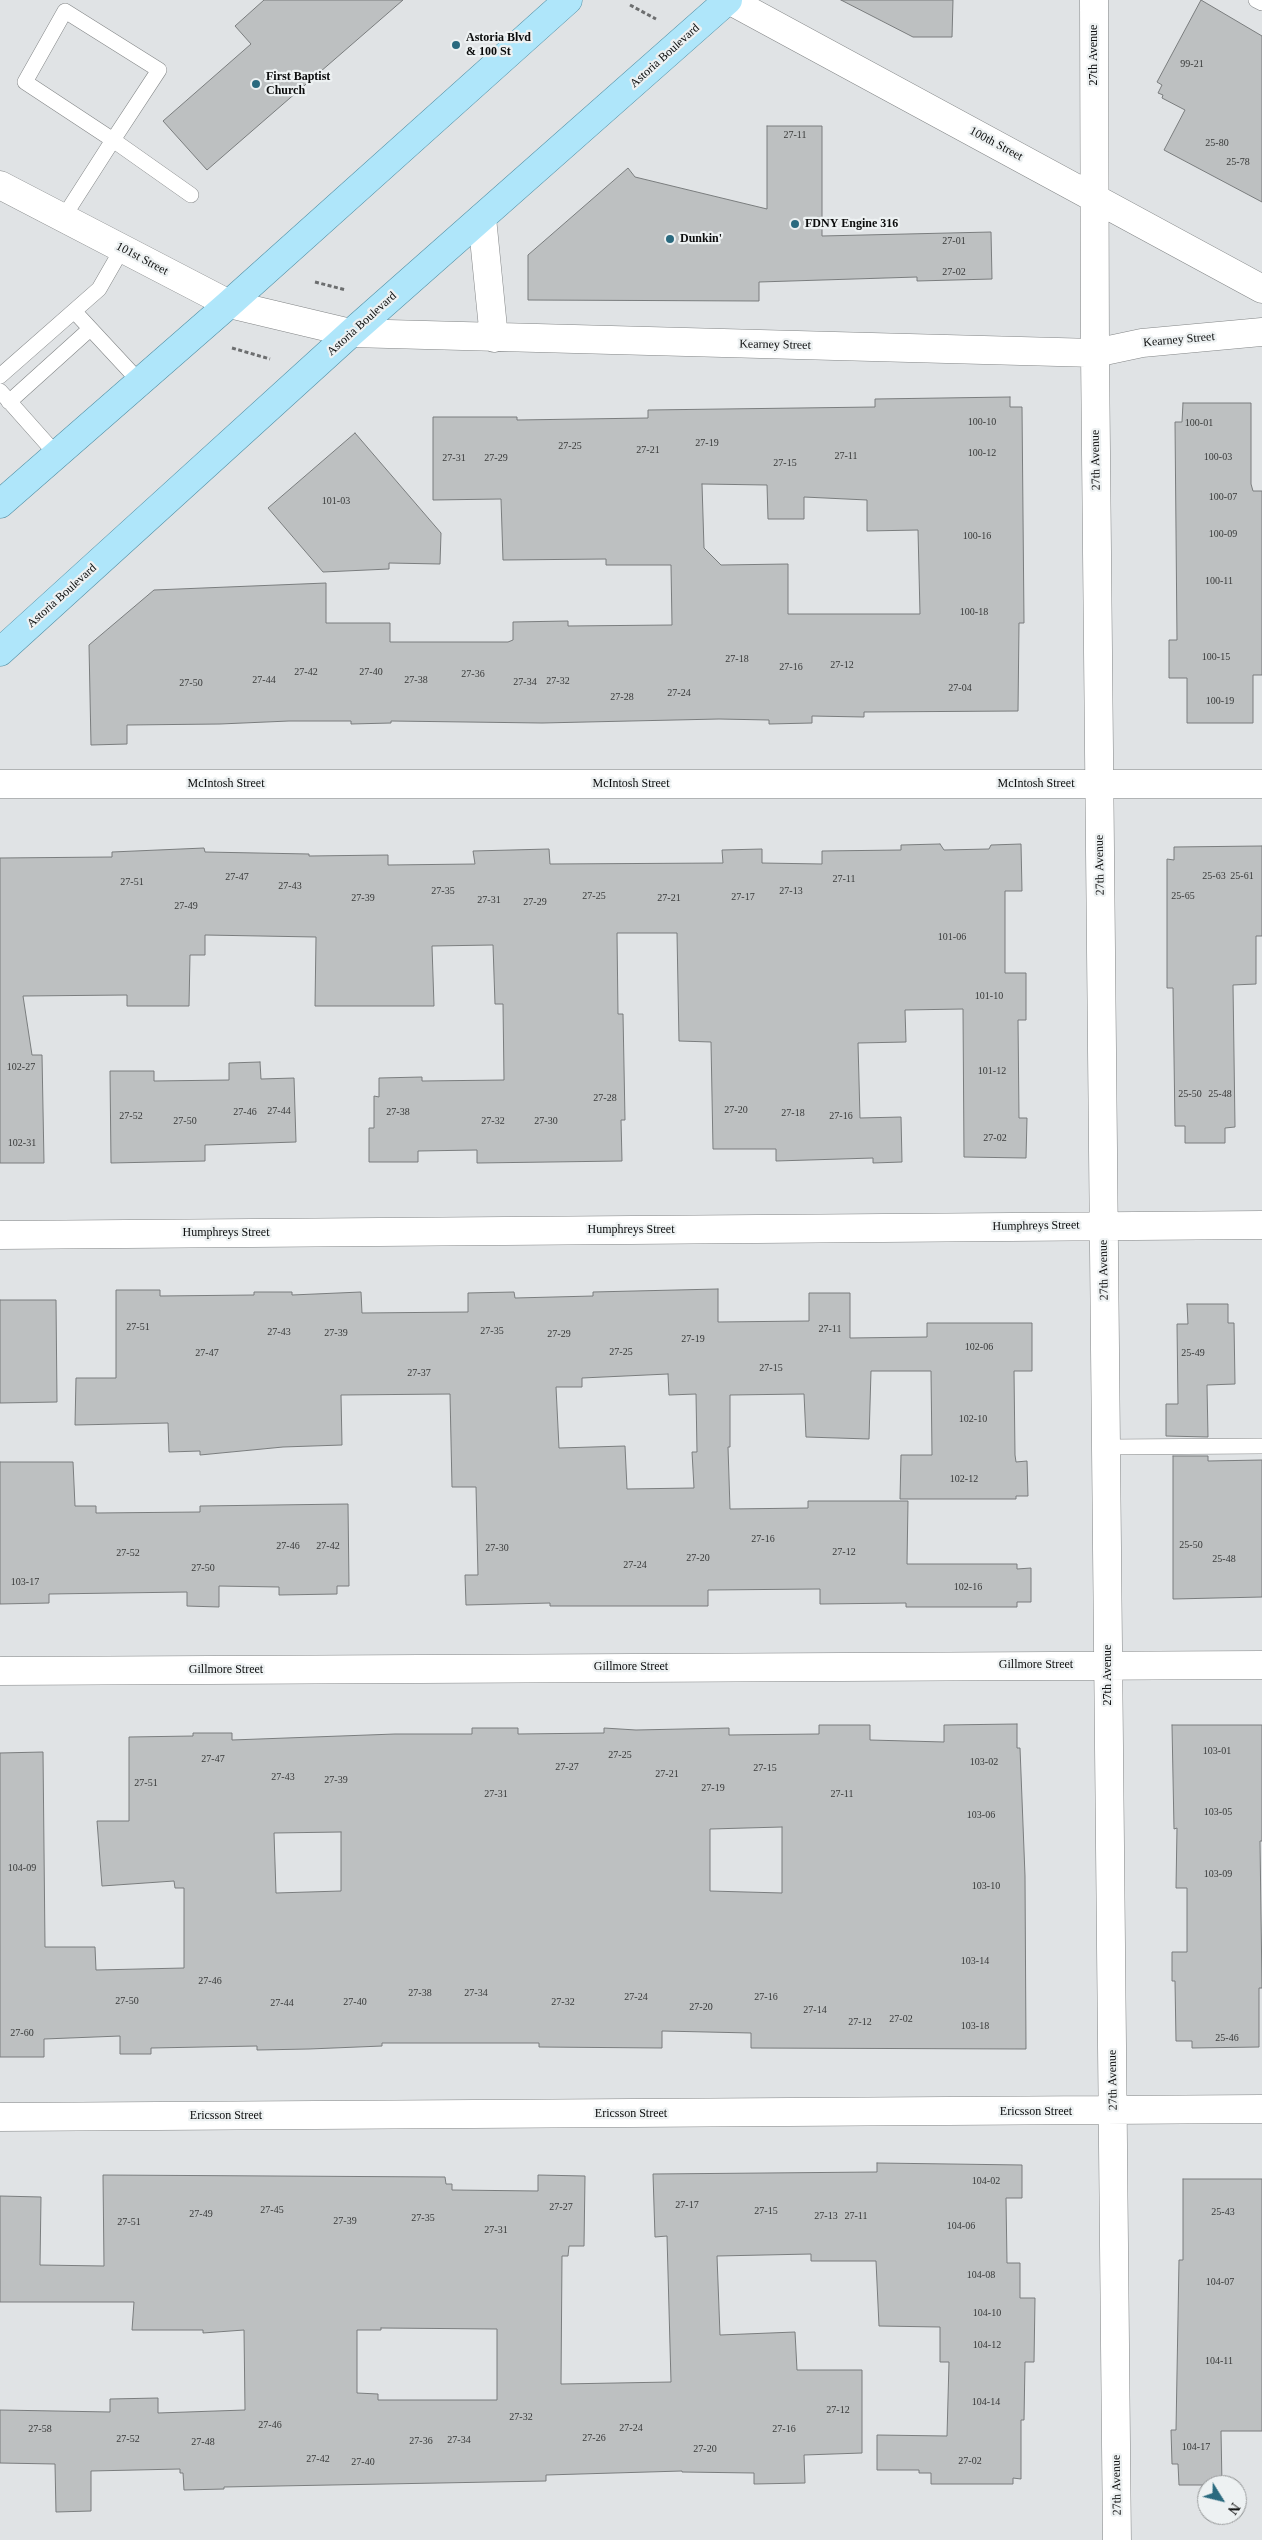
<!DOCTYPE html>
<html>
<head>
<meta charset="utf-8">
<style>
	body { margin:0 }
	#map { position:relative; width:1262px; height:2540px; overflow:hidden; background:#e0e3e5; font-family:Georgia,serif }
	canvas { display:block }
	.north { position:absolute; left:1197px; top:2475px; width:50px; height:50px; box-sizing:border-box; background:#edf1f2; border:1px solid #939596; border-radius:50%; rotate:126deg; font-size:14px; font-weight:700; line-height:20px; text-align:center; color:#0b0c0c }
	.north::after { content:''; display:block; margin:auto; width:18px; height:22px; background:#2a6a7f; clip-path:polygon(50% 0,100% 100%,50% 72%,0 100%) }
</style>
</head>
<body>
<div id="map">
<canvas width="1262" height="2540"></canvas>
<div class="north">N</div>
</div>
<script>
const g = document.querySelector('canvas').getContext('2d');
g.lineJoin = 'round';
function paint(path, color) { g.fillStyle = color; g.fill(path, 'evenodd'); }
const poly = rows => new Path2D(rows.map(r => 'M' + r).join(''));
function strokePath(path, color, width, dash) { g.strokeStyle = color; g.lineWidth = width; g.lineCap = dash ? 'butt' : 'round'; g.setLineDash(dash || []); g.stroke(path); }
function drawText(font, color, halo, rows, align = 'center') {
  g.font = font + ' Georgia,serif'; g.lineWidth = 4.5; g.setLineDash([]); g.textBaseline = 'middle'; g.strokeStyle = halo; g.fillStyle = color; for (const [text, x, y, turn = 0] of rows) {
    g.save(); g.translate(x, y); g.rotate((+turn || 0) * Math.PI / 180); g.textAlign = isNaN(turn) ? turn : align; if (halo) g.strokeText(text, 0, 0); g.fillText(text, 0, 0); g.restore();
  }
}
const building = poly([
	[264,0,403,0,207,170,163,121,251,44,235,26,264,0],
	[841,0,953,0,952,37,913,37,841,0],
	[1201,0,1262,36,1262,202,1164,150,1185,110,1162,98,1163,95,1158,93,1162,85,1157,82,1201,0],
	[767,126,822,126,822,236,991,232,992,279,917,281,917,277,759,282,759,301,528,300,528,255,628,168,635,177,767,209,767,126],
	[1010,397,1010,407,1022,407,1024,623,1019,623,1018,711,864,712,864,717,812,716,812,723,769,724,769,720,719,719,542,723,391,721,391,723,351,724,351,721,289,721,220,724,127,725,127,744,91,745,89,645,154,590,326,583,326,623,390,623,390,642,508,642,513,640,513,622,568,621,568,626,672,625,671,565,606,565,606,559,503,560,501,499,433,500,433,417,517,417,517,420,648,418,648,410,875,407,875,399,1010,397],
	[702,484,767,485,768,519,804,519,804,497,867,500,867,531,918,530,920,614,788,614,788,564,721,565,704,548,702,484],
	[1183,403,1251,403,1251,484,1253,491,1262,491,1262,675,1253,675,1253,723,1187,723,1187,678,1169,678,1169,640,1177,640,1175,422,1182,422,1183,403],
	[355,433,441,533,440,564,389,563,389,569,323,572,268,508,355,433],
	[940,844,944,850,989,849,991,845,1021,844,1022,891,1005,891,1005,973,1026,973,1026,1020,1018,1020,1019,1118,1027,1118,1026,1158,964,1157,963,1009,905,1010,906,1042,858,1043,860,1118,901,1117,902,1162,873,1163,873,1158,776,1161,776,1149,713,1149,711,1042,679,1041,677,933,617,933,618,1014,623,1014,625,1120,621,1120,622,1161,477,1163,477,1150,418,1151,418,1162,369,1162,369,1128,374,1128,374,1096,379,1097,379,1078,422,1077,422,1081,504,1080,503,1004,495,1004,493,945,432,946,434,1006,315,1006,316,937,205,935,205,955,190,955,189,1006,127,1006,127,995,23,996,32,1055,42,1055,44,1163,0,1163,0,858,112,857,112,852,204,848,205,852,309,854,309,856,388,855,388,865,475,864,473,851,549,849,550,864,723,863,722,850,762,849,762,863,822,864,822,851,901,850,901,845,940,844],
	[1262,846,1262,936,1256,936,1256,984,1233,985,1235,1127,1225,1128,1225,1143,1185,1143,1185,1126,1175,1126,1173,988,1167,988,1167,859,1174,860,1174,847,1262,846],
	[260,1062,261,1079,294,1078,296,1142,205,1145,205,1161,111,1163,110,1071,154,1071,154,1081,229,1080,229,1063,260,1062],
	[718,1289,718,1322,809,1321,809,1293,850,1293,850,1338,927,1337,927,1323,1032,1323,1032,1371,1014,1371,1015,1455,1016,1462,1027,1461,1028,1496,1016,1496,1016,1499,900,1499,901,1455,932,1455,931,1371,871,1371,869,1439,806,1437,804,1394,730,1395,730,1447,728,1447,730,1509,808,1508,808,1501,908,1501,907,1564,1017,1564,1017,1569,1031,1568,1031,1602,1017,1602,1017,1607,906,1607,906,1603,820,1604,820,1589,708,1590,708,1606,550,1606,550,1603,466,1605,465,1575,478,1575,476,1487,452,1487,450,1394,341,1395,342,1445,283,1447,200,1455,200,1451,169,1452,168,1423,75,1425,76,1378,116,1378,116,1290,160,1290,160,1296,254,1295,254,1292,292,1292,292,1295,361,1292,362,1313,468,1312,468,1293,514,1292,515,1298,593,1296,593,1292,718,1289],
	[668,1374,669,1395,696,1394,697,1452,692,1452,694,1488,627,1489,625,1446,559,1448,556,1387,582,1387,582,1378,668,1374],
	[0,1300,56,1300,57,1402,0,1403,0,1300],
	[1187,1304,1228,1304,1228,1323,1234,1323,1235,1384,1207,1385,1208,1437,1166,1436,1166,1404,1178,1404,1177,1324,1188,1324,1187,1304],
	[1173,1456,1208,1456,1208,1461,1262,1460,1262,1597,1173,1599,1173,1456],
	[0,1462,73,1462,75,1506,96,1506,96,1513,200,1512,200,1506,348,1504,349,1586,337,1586,337,1594,279,1595,279,1587,219,1586,219,1607,187,1606,187,1592,49,1594,49,1603,0,1604,0,1462],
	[1017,1724,1017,1748,1020,1748,1025,1876,1026,2049,751,2048,751,2033,662,2031,662,2048,539,2047,539,2043,382,2043,382,2046,309,2049,257,2050,257,2046,151,2048,151,2054,120,2054,120,2036,44,2039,44,2057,0,2057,0,1753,43,1752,45,1947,95,1947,96,1970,184,1968,184,1888,175,1888,174,1881,102,1886,97,1821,129,1821,129,1737,193,1736,193,1733,232,1733,232,1740,395,1734,472,1734,472,1728,518,1728,518,1734,604,1733,604,1728,636,1730,729,1728,729,1735,819,1734,819,1725,870,1725,870,1740,944,1742,944,1725,1017,1724],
	[782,1827,782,1893,710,1891,710,1829,782,1827],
	[341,1832,341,1891,276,1893,274,1833,341,1832],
	[1172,1725,1262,1725,1262,1841,1260,1841,1262,1988,1259,1988,1259,2047,1192,2048,1192,2041,1176,2041,1175,1981,1172,1981,1172,1952,1187,1952,1187,1888,1176,1888,1177,1828,1174,1829,1172,1725],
	[877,2163,1022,2165,1022,2198,1006,2198,1007,2263,1020,2263,1020,2298,1035,2298,1034,2362,1025,2362,1024,2420,1021,2420,1021,2479,1013,2478,1013,2484,931,2484,931,2473,919,2473,919,2470,877,2470,877,2435,947,2436,949,2362,940,2362,940,2327,879,2326,876,2261,811,2261,811,2254,717,2256,720,2335,795,2332,797,2370,862,2370,862,2453,804,2455,805,2483,754,2484,754,2473,682,2472,682,2471,546,2475,546,2481,224,2487,224,2489,184,2490,183,2473,180,2473,180,2469,91,2471,91,2511,56,2512,55,2464,0,2463,0,2410,110,2412,110,2399,158,2398,158,2413,245,2410,244,2330,203,2333,203,2330,132,2330,134,2302,0,2302,0,2196,41,2197,40,2265,104,2266,103,2175,445,2177,446,2184,452,2184,452,2190,538,2191,538,2175,585,2176,584,2246,569,2246,568,2256,562,2256,561,2384,671,2382,667,2236,655,2237,653,2174,877,2172,877,2163],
	[381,2328,497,2329,497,2400,378,2400,378,2394,357,2393,357,2330,381,2330,381,2328],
	[1183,2179,1262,2179,1262,2431,1221,2431,1222,2485,1179,2485,1178,2464,1172,2464,1171,2430,1176,2430,1179,2260,1183,2260,1183,2179]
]);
const path = poly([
	[630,5,656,19],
	[315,282,346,290],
	[232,348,270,359]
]);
const lane = poly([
	[1256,0,1262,3],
	[63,218,113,140,159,70,65,11,25,82,113,140,191,195],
	[74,311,139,381],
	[0,376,99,289,122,249],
	[0,391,56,454],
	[9,402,90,329],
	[1106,1447,1262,1446]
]);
const street = poly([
	[729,0,1262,289],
	[1094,0,1095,353,1117,2540],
	[0,185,229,304,351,333,1095,353,1142,343,1262,332],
	[482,218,494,338],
	[0,784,1262,784],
	[0,1235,1262,1225],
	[0,1671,1262,1665],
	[0,2117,1262,2109]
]);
const primary = poly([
	[0,504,229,304,568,0],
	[0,652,351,333,728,0]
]);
const markers = [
	[456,45,5,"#2a6a7f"],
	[256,84,5,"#2a6a7f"],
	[795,224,5,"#2a6a7f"],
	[670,239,5,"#2a6a7f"]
];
const numberNames = [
	["99-21",1192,64],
	["27-11",795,135],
	["25-80",1217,143],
	["25-78",1238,162],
	["27-01",954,241],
	["27-02",954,272],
	["100-10",982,422],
	["100-01",1199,423],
	["27-19",707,443],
	["27-25",570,446],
	["27-21",648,450],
	["100-12",982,453],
	["27-11",846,456],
	["100-03",1218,457],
	["27-31",454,458],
	["27-29",496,458],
	["27-15",785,463],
	["100-07",1223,497],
	["101-03",336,501],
	["100-09",1223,534],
	["100-16",977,536],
	["100-11",1219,581],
	["100-18",974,612],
	["100-15",1216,657],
	["27-18",737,659],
	["27-12",842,665],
	["27-16",791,667],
	["27-42",306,672],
	["27-40",371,672],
	["27-36",473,674],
	["27-44",264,680],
	["27-38",416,680],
	["27-32",558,681],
	["27-34",525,682],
	["27-50",191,683],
	["27-04",960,688],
	["27-24",679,693],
	["27-28",622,697],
	["100-19",1220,701],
	["25-63",1214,876],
	["25-61",1242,876],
	["27-47",237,877],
	["27-11",844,879],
	["27-51",132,882],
	["27-43",290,886],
	["27-35",443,891],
	["27-13",791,891],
	["27-25",594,896],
	["25-65",1183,896],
	["27-17",743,897],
	["27-39",363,898],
	["27-21",669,898],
	["27-31",489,900],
	["27-29",535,902],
	["27-49",186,906],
	["101-06",952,937],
	["101-10",989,996],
	["102-27",21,1067],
	["101-12",992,1071],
	["25-50",1190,1094],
	["25-48",1220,1094],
	["27-28",605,1098],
	["27-20",736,1110],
	["27-44",279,1111],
	["27-46",245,1112],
	["27-38",398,1112],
	["27-18",793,1113],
	["27-52",131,1116],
	["27-16",841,1116],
	["27-50",185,1121],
	["27-32",493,1121],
	["27-30",546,1121],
	["27-02",995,1138],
	["102-31",22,1143],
	["27-51",138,1327],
	["27-11",830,1329],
	["27-35",492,1331],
	["27-43",279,1332],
	["27-39",336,1333],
	["27-29",559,1334],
	["27-19",693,1339],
	["102-06",979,1347],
	["27-25",621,1352],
	["27-47",207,1353],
	["25-49",1193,1353],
	["27-15",771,1368],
	["27-37",419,1373],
	["102-10",973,1419],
	["102-12",964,1479],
	["27-16",763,1539],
	["25-50",1191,1545],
	["27-46",288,1546],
	["27-42",328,1546],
	["27-30",497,1548],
	["27-12",844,1552],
	["27-52",128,1553],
	["27-20",698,1558],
	["25-48",1224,1559],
	["27-24",635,1565],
	["27-50",203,1568],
	["103-17",25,1582],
	["102-16",968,1587],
	["103-01",1217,1751],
	["27-25",620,1755],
	["27-47",213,1759],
	["103-02",984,1762],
	["27-27",567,1767],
	["27-15",765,1768],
	["27-21",667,1774],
	["27-43",283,1777],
	["27-39",336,1780],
	["27-51",146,1783],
	["27-19",713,1788],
	["27-31",496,1794],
	["27-11",842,1794],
	["103-05",1218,1812],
	["103-06",981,1815],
	["104-09",22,1868],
	["103-09",1218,1874],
	["103-10",986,1886],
	["103-14",975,1961],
	["27-46",210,1981],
	["27-38",420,1993],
	["27-34",476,1993],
	["27-24",636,1997],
	["27-16",766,1997],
	["27-50",127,2001],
	["27-40",355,2002],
	["27-32",563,2002],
	["27-44",282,2003],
	["27-20",701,2007],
	["27-14",815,2010],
	["27-02",901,2019],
	["27-12",860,2022],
	["103-18",975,2026],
	["27-60",22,2033],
	["25-46",1227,2038],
	["104-02",986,2181],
	["27-17",687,2205],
	["27-27",561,2207],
	["27-45",272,2210],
	["27-15",766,2211],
	["25-43",1223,2212],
	["27-49",201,2214],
	["27-13",826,2216],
	["27-11",856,2216],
	["27-35",423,2218],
	["27-39",345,2221],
	["27-51",129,2222],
	["104-06",961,2226],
	["27-31",496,2230],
	["104-08",981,2275],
	["104-07",1220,2282],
	["104-10",987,2313],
	["104-12",987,2345],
	["104-11",1219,2361],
	["104-14",986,2402],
	["27-12",838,2410],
	["27-32",521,2417],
	["27-46",270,2425],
	["27-24",631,2428],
	["27-58",40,2429],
	["27-16",784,2429],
	["27-26",594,2438],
	["27-52",128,2439],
	["27-34",459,2440],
	["27-36",421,2441],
	["27-48",203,2442],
	["104-17",1196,2447],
	["27-20",705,2449],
	["27-42",318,2459],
	["27-02",970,2461],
	["27-40",363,2462]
];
const poiNames = [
	["Astoria Blvd",466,38],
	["& 100 St",466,52],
	["First Baptist",266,77],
	["Church",266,91],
	["FDNY Engine 316",805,224],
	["Dunkin'",680,239]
];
const streetNames = [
	["27th Avenue",1094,55,-90],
	["Astoria Boulevard",665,56,-42],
	["100th Street",996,144,28],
	["101st Street",142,259,28],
	["Astoria Boulevard",362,324,-42],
	["Kearney Street",1179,340,-5],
	["Kearney Street",775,345,1],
	["27th Avenue",1096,460,-91],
	["Astoria Boulevard",62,596,-42],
	["McIntosh Street",226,784],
	["McIntosh Street",631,784],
	["McIntosh Street",1036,784],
	["27th Avenue",1100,865,-91],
	["Humphreys Street",1036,1226,-1],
	["Humphreys Street",631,1230],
	["Humphreys Street",226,1233],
	["27th Avenue",1104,1270,-91],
	["Gillmore Street",1036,1665],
	["Gillmore Street",631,1667],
	["Gillmore Street",226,1670],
	["27th Avenue",1108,1675,-90],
	["27th Avenue",1113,2080,-91],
	["Ericsson Street",1036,2112],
	["Ericsson Street",631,2114],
	["Ericsson Street",226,2116],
	["27th Avenue",1117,2485,-91]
];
paint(building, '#bdc0c1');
strokePath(building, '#7a7d7e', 1);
strokePath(lane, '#828586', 16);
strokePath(street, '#828586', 29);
strokePath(primary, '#528fa4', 29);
strokePath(path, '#6c6e6f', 3, [4, 2.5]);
strokePath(lane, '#fff', 15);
strokePath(street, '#fff', 28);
strokePath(primary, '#afe6fa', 28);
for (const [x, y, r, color] of markers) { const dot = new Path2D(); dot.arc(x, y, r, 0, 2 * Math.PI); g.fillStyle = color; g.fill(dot); strokePath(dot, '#edf1f2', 2); }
drawText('10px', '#383939', null, numberNames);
drawText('bold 12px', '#0b0c0c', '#edf1f2', poiNames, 'left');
drawText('12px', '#0b0c0c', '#edf1f2', streetNames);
</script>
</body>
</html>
